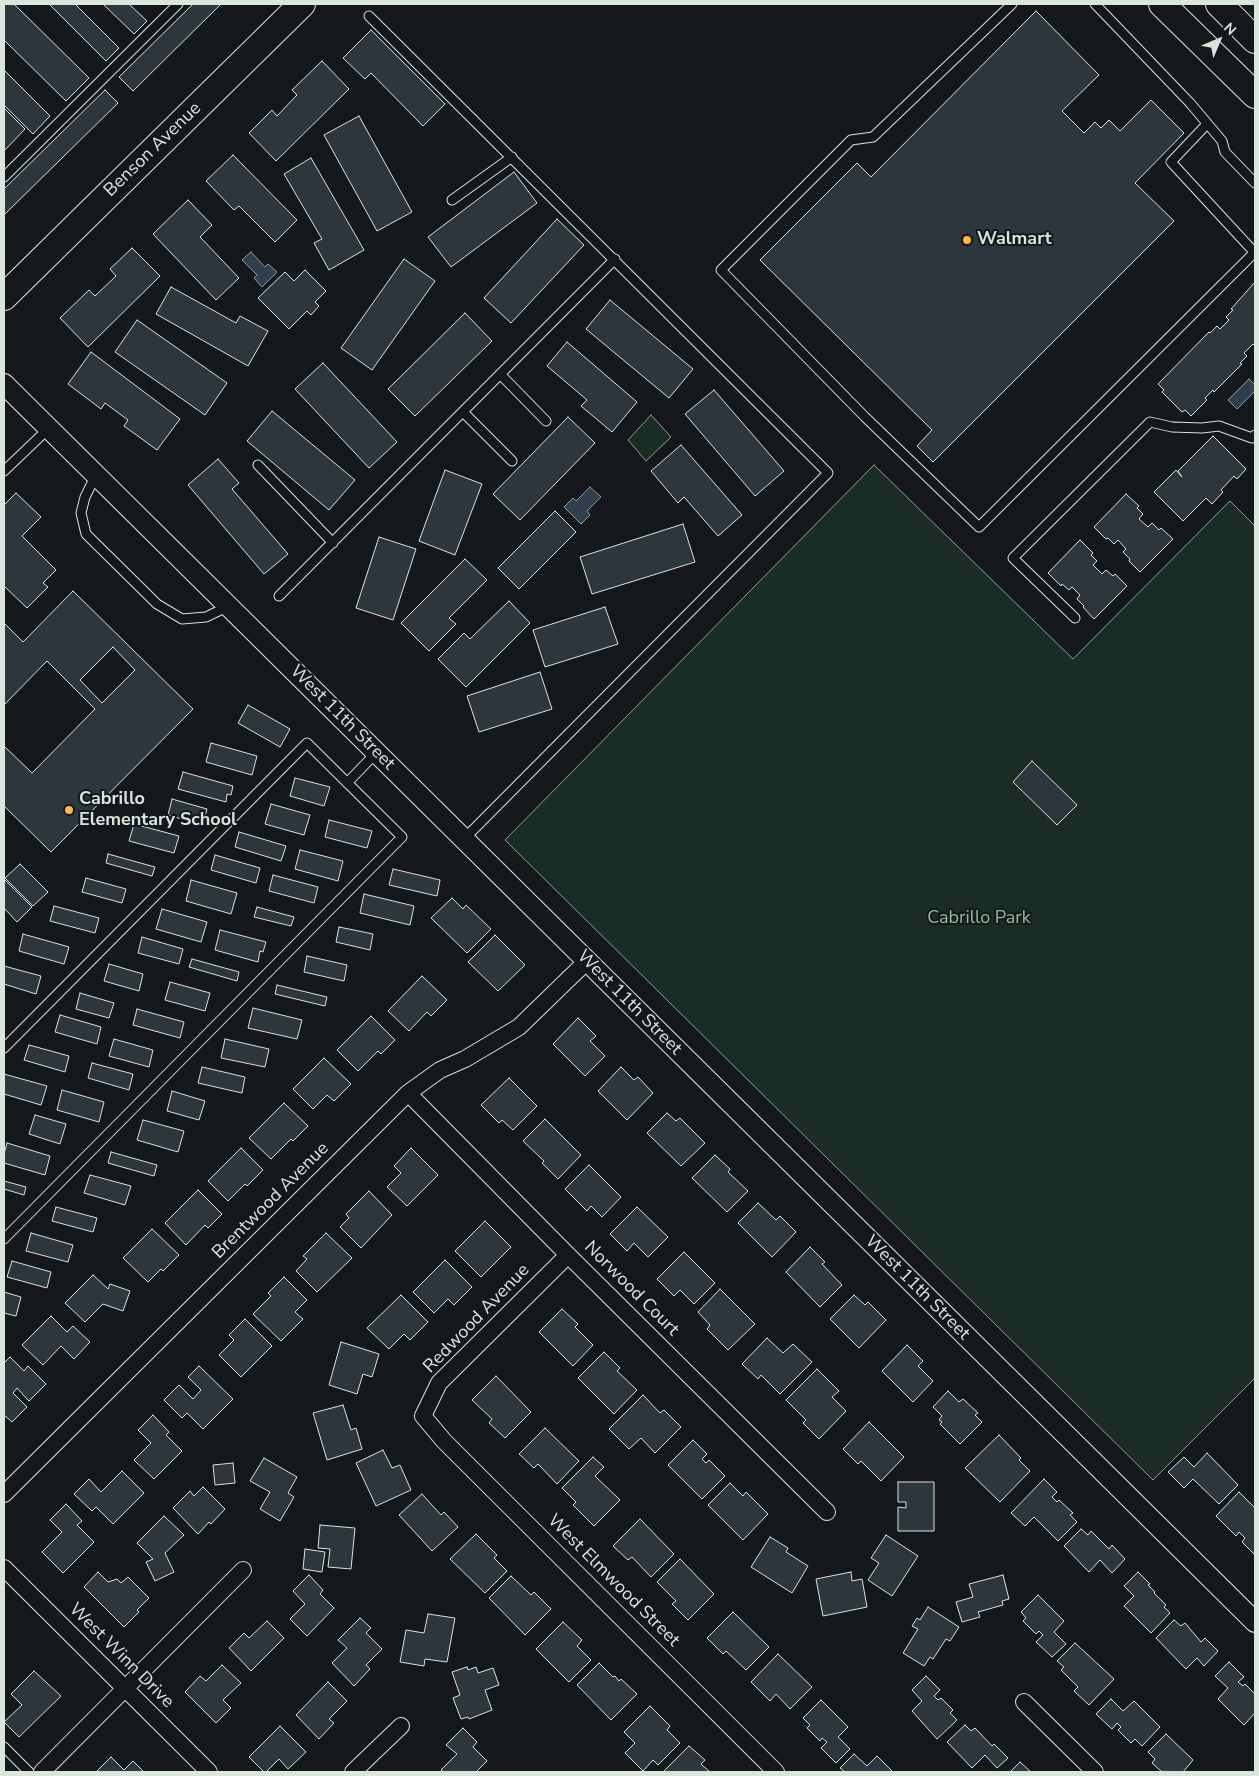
<!DOCTYPE html>
<html>
<head>
<meta charset="utf-8">
<style>
	body { margin:0 }
	#map { position:relative; width:1259px; height:1776px; overflow:hidden; background:#14181c; font-family:"Nunito Sans",sans-serif }
	canvas { display:block }
	.frame { position:absolute; inset:0; border:5px solid #d8e6dc; pointer-events:none }
	.north { position:absolute; left:1194px; top:15px; width:50px; height:50px; -webkit-text-stroke:4px #14181c; paint-order:stroke; rotate:45deg; font-size:14px; font-weight:700; line-height:20px; text-align:center; color:#d8e6dc }
	.north::after { content:''; display:block; margin:auto; width:18px; height:22px; background:#d8e6dc; clip-path:polygon(50% 0,100% 100%,50% 72%,0 100%) }
</style>
</head>
<body>
<div id="map">
<canvas width="1259" height="1776"></canvas>
<div class="frame"></div>
<div class="north">N</div>
</div>
<script>
const g = document.querySelector('canvas').getContext('2d');
g.lineJoin = 'round';
function paint(path, color) { g.fillStyle = color; g.fill(path, 'evenodd'); }
const poly = rows => new Path2D(rows.map(r => 'M' + r).join(''));
function strokePath(path, color, width, dash) { g.strokeStyle = color; g.lineWidth = width; g.lineCap = dash ? 'butt' : 'round'; g.setLineDash(dash || []); g.stroke(path); }
function drawText(font, color, halo, rows, align = 'center') {
  g.font = font + ' "Nunito Sans",sans-serif'; g.lineWidth = 4; g.setLineDash([]); g.textBaseline = 'middle'; g.strokeStyle = halo; g.fillStyle = color; for (const [text, x, y, turn = 0] of rows) {
    g.save(); g.translate(x, y); g.rotate((+turn || 0) * Math.PI / 180); g.textAlign = isNaN(turn) ? turn : align; if (halo) g.strokeText(text, 0, 0); g.fillText(text, 0, 0); g.restore();
  }
}
const green = poly([
	[651,415,671,437,646,461,628,440,651,415],
	[874,465,1073,659,1230,501,1255,526,1255,1378,1153,1480,505,840,874,465]
]);
const water = poly([
	[251,252,265,267,268,264,277,272,262,287,254,278,257,275,242,260,251,252],
	[1249,379,1255,385,1255,391,1237,409,1228,400,1249,379],
	[590,487,601,497,587,511,590,515,581,524,564,507,573,498,576,501,590,487]
]);
const building = poly([
	[4,4,14,4,89,78,66,101,4,40,4,4],
	[49,4,75,4,119,48,106,61,49,4],
	[103,4,129,4,147,21,134,34,103,4],
	[193,4,221,4,133,91,119,77,193,4],
	[1036,11,1099,75,1062,111,1084,133,1095,122,1101,128,1109,120,1120,131,1151,100,1184,133,1135,183,1174,221,933,462,917,446,932,430,760,260,857,163,871,177,1036,11],
	[371,30,445,104,423,126,371,73,365,79,343,58,371,30],
	[322,61,349,89,276,161,249,133,272,110,277,116,297,95,292,90,322,61],
	[4,70,50,116,33,134,4,105,4,70],
	[105,90,118,103,4,215,4,189,105,90],
	[4,108,25,129,4,151,4,108],
	[359,116,412,212,377,231,324,135,359,116],
	[233,155,297,220,275,242,239,206,234,210,206,181,233,155],
	[311,158,364,250,329,270,314,243,322,239,284,174,311,158],
	[514,172,537,203,451,267,428,237,514,172],
	[188,200,212,225,200,237,239,278,216,300,153,234,188,200],
	[557,219,584,245,511,323,484,298,557,219],
	[132,248,160,276,88,347,60,318,89,290,95,296,116,276,110,269,132,248],
	[404,259,435,281,372,370,341,348,404,259],
	[305,270,326,291,315,302,319,306,311,315,307,311,289,329,258,298,285,272,294,281,305,270],
	[1255,282,1255,346,1253,344,1244,353,1247,356,1240,363,1242,364,1214,392,1213,390,1205,398,1207,400,1191,416,1185,410,1182,412,1162,392,1164,390,1158,384,1209,332,1210,333,1217,326,1220,329,1229,320,1226,317,1233,310,1231,309,1255,282],
	[171,287,236,323,240,316,268,331,248,366,156,314,171,287],
	[610,300,693,369,669,398,586,329,610,300],
	[465,313,492,341,415,416,388,389,465,313],
	[137,320,227,383,205,415,115,352,137,320],
	[567,342,637,402,612,432,581,406,587,400,547,366,567,342],
	[91,352,180,419,157,450,124,426,128,420,105,403,101,409,68,384,91,352],
	[323,363,397,442,369,468,295,389,323,363],
	[714,390,784,471,755,496,685,414,714,390],
	[272,411,355,480,329,510,247,441,272,411],
	[568,417,595,443,520,520,493,494,568,417],
	[1213,436,1246,469,1237,479,1234,476,1221,490,1223,492,1212,504,1206,498,1183,521,1154,492,1176,470,1182,477,1178,471,1213,436],
	[681,445,742,515,718,536,684,497,678,503,651,471,681,445],
	[218,459,239,483,232,489,288,554,264,574,188,485,218,459],
	[445,470,482,484,455,555,419,541,445,470],
	[16,493,41,517,22,536,56,570,43,583,48,587,27,608,4,586,4,505,16,493],
	[1126,494,1139,506,1137,508,1143,514,1139,519,1148,527,1152,523,1159,530,1161,528,1173,539,1140,572,1129,561,1130,559,1123,552,1126,549,1118,540,1114,544,1108,538,1106,539,1094,527,1126,494],
	[555,511,576,532,519,589,498,568,555,511],
	[683,524,695,562,592,594,580,557,683,524],
	[379,537,416,549,393,620,356,608,379,537],
	[1080,540,1093,553,1091,555,1097,561,1093,565,1102,574,1106,570,1113,576,1115,574,1127,586,1094,619,1083,607,1084,606,1077,599,1080,595,1072,587,1069,590,1062,584,1061,586,1048,573,1080,540],
	[465,559,487,580,449,618,456,624,429,651,401,623,465,559],
	[73,591,193,709,51,852,4,806,4,746,32,773,95,709,47,661,4,705,4,623,23,642,73,591],
	[113,647,135,670,102,703,80,680,113,647],
	[509,601,530,623,466,687,438,659,464,633,470,639,509,601],
	[605,607,618,644,545,667,533,630,605,607],
	[540,672,552,709,479,732,467,696,540,672],
	[248,705,290,729,280,747,238,723,248,705],
	[211,743,257,756,252,775,206,762,211,743],
	[1032,761,1077,805,1057,825,1013,782,1032,761],
	[183,772,233,786,231,795,227,794,226,802,178,789,183,772],
	[295,778,330,787,324,806,290,796,295,778],
	[172,799,207,809,203,825,168,815,172,799],
	[271,804,310,815,304,835,265,824,271,804],
	[329,820,372,831,367,848,325,837,329,820],
	[134,824,179,836,174,853,129,841,134,824],
	[239,832,286,846,281,861,235,847,239,832],
	[300,850,343,861,338,881,295,869,300,850],
	[108,854,155,867,152,876,106,863,108,854],
	[215,855,260,868,256,883,211,870,215,855],
	[20,864,48,892,33,906,5,878,20,864],
	[393,869,440,880,437,896,389,885,393,869],
	[273,875,318,887,314,903,269,891,273,875],
	[86,878,126,889,122,903,82,892,86,878],
	[4,879,32,907,17,922,4,908,4,879],
	[191,880,237,893,231,914,186,901,191,880],
	[364,894,414,906,410,925,360,913,364,894],
	[452,898,463,909,466,905,491,929,467,953,431,918,452,898],
	[54,906,99,918,95,933,50,921,54,906],
	[257,907,294,917,291,926,254,917,257,907],
	[162,909,207,922,201,942,156,929,162,909],
	[339,927,373,934,370,950,336,942,339,927],
	[220,930,266,942,263,952,260,951,258,962,215,950,220,930],
	[23,934,69,947,64,964,19,951,23,934],
	[495,935,525,965,498,991,468,962,495,935],
	[142,937,183,949,179,964,138,953,142,937],
	[307,956,347,965,344,981,304,972,307,956],
	[192,959,239,972,237,981,189,967,192,959],
	[109,964,143,974,139,991,104,981,109,964],
	[4,966,41,976,36,994,4,984,4,966],
	[422,976,447,1000,431,1016,427,1012,409,1031,388,1011,422,976],
	[170,982,210,993,205,1011,165,1000,170,982],
	[277,985,327,997,325,1006,275,994,277,985],
	[80,993,114,1003,109,1018,76,1009,80,993],
	[253,1008,302,1020,297,1039,248,1028,253,1008],
	[137,1009,184,1022,180,1038,133,1025,137,1009],
	[60,1015,101,1027,97,1044,55,1032,60,1015],
	[371,1016,395,1040,381,1054,378,1051,358,1071,337,1050,371,1016],
	[578,1018,596,1036,590,1041,605,1056,585,1076,553,1044,578,1018],
	[114,1039,153,1050,149,1067,109,1056,114,1039],
	[225,1039,269,1049,265,1067,221,1058,225,1039],
	[29,1045,69,1056,65,1072,24,1060,29,1045],
	[324,1058,351,1084,334,1101,327,1095,313,1109,293,1089,324,1058],
	[92,1063,133,1074,129,1090,88,1078,92,1063],
	[202,1067,245,1077,242,1093,198,1083,202,1067],
	[621,1067,634,1080,638,1077,653,1093,627,1120,598,1091,621,1067],
	[4,1074,47,1086,41,1105,4,1094,4,1074],
	[509,1078,537,1106,513,1130,502,1120,499,1123,481,1105,509,1078],
	[62,1090,104,1102,99,1122,57,1110,62,1090],
	[172,1091,205,1101,199,1120,167,1111,172,1091],
	[284,1103,308,1126,293,1141,291,1139,271,1159,249,1138,284,1103],
	[667,1113,676,1121,680,1118,705,1143,681,1166,647,1133,667,1113],
	[35,1115,66,1124,60,1144,29,1134,35,1115],
	[545,1119,581,1155,558,1179,542,1163,544,1161,523,1141,545,1119],
	[143,1120,184,1131,178,1152,137,1140,143,1120],
	[7,1143,50,1156,45,1175,4,1163,4,1154,7,1143],
	[241,1148,263,1170,247,1186,245,1184,228,1201,208,1181,241,1148],
	[411,1148,438,1175,407,1206,387,1187,401,1173,394,1166,411,1148],
	[111,1152,157,1165,154,1176,108,1163,111,1152],
	[715,1155,730,1169,728,1172,748,1191,727,1212,692,1178,715,1155],
	[589,1165,621,1197,602,1217,591,1206,587,1211,565,1189,589,1165],
	[90,1175,131,1186,125,1205,84,1193,90,1175],
	[4,1181,26,1187,24,1195,4,1189,4,1181],
	[198,1190,222,1214,208,1228,205,1225,186,1245,165,1223,198,1190],
	[369,1191,392,1215,361,1248,340,1227,349,1218,346,1214,369,1191],
	[758,1203,776,1220,780,1216,796,1232,772,1257,738,1223,758,1203],
	[56,1207,97,1218,93,1232,52,1221,56,1207],
	[637,1207,668,1237,648,1257,634,1243,627,1251,610,1234,637,1207],
	[485,1221,511,1247,481,1277,455,1251,485,1221],
	[152,1229,179,1255,163,1271,161,1269,148,1282,123,1258,152,1229],
	[31,1233,73,1245,68,1262,26,1251,31,1233],
	[326,1233,352,1258,317,1292,296,1271,307,1259,303,1256,326,1233],
	[810,1247,825,1262,822,1264,842,1285,820,1307,786,1272,810,1247],
	[684,1252,715,1283,694,1304,680,1290,674,1296,657,1279,684,1252],
	[445,1260,472,1287,454,1305,448,1299,434,1313,413,1292,445,1260],
	[12,1261,51,1272,47,1288,7,1277,12,1261],
	[93,1275,108,1289,110,1284,130,1291,123,1311,103,1304,85,1322,65,1303,93,1275],
	[284,1277,307,1300,295,1312,303,1319,281,1341,253,1314,271,1296,268,1293,284,1277],
	[720,1289,755,1324,728,1350,707,1329,710,1325,698,1312,720,1289],
	[4,1292,21,1297,16,1316,4,1313,4,1292],
	[401,1295,428,1322,410,1340,404,1334,389,1349,367,1328,401,1295],
	[854,1295,865,1305,868,1302,886,1320,859,1348,830,1319,854,1295],
	[562,1309,578,1324,575,1327,593,1345,573,1366,539,1332,562,1309],
	[51,1316,67,1332,73,1326,90,1342,74,1359,61,1346,43,1365,22,1345,51,1316],
	[245,1319,272,1346,241,1377,219,1355,234,1340,229,1335,245,1319],
	[767,1338,783,1353,793,1344,812,1362,780,1394,761,1375,758,1379,742,1364,767,1338],
	[341,1342,379,1354,372,1377,363,1374,357,1394,329,1385,341,1342],
	[907,1345,923,1361,918,1366,933,1381,913,1402,882,1371,907,1345],
	[604,1352,620,1368,617,1371,637,1390,614,1414,578,1378,604,1352],
	[10,1357,24,1371,28,1366,46,1384,29,1401,17,1388,13,1393,27,1407,12,1422,4,1415,4,1363,10,1357],
	[199,1366,233,1399,203,1429,187,1413,182,1418,164,1400,179,1385,193,1399,201,1390,188,1377,199,1366],
	[817,1369,839,1391,832,1397,846,1411,819,1439,803,1423,806,1420,786,1400,817,1369],
	[496,1376,531,1412,505,1438,489,1423,492,1419,472,1400,496,1376],
	[948,1391,959,1402,963,1399,978,1413,975,1415,982,1422,960,1444,940,1424,942,1422,939,1420,942,1416,933,1407,948,1391],
	[643,1395,660,1413,664,1410,681,1427,655,1453,641,1438,629,1449,609,1429,643,1395],
	[343,1405,351,1430,356,1428,362,1449,327,1460,313,1413,343,1405],
	[153,1415,169,1432,166,1435,182,1451,154,1479,134,1460,151,1443,138,1430,153,1415],
	[869,1422,904,1457,881,1481,861,1461,858,1464,843,1449,869,1422],
	[545,1428,579,1461,557,1484,538,1464,534,1468,519,1454,545,1428],
	[999,1435,1021,1458,1019,1460,1030,1471,1000,1502,965,1468,999,1435],
	[693,1440,707,1454,702,1459,706,1463,709,1460,725,1476,702,1499,668,1465,693,1440],
	[383,1450,392,1468,400,1465,411,1490,376,1506,356,1463,383,1450],
	[1207,1453,1238,1485,1219,1504,1193,1479,1184,1488,1168,1472,1184,1457,1194,1467,1207,1453],
	[593,1457,604,1467,595,1476,620,1500,594,1526,573,1505,576,1502,562,1488,593,1457],
	[264,1458,297,1477,288,1493,294,1497,280,1521,260,1509,270,1492,250,1481,264,1458],
	[233,1463,235,1483,215,1485,213,1465,233,1463],
	[122,1471,144,1493,113,1524,96,1507,92,1511,74,1494,89,1479,101,1492,122,1471],
	[1044,1479,1057,1492,1052,1497,1057,1502,1059,1500,1073,1513,1070,1515,1077,1522,1058,1541,1034,1517,1025,1526,1011,1513,1044,1479],
	[898,1482,934,1482,934,1531,898,1531,898,1507,906,1508,906,1502,898,1502,898,1482],
	[730,1483,743,1496,746,1492,768,1514,743,1540,708,1505,730,1483],
	[203,1487,225,1509,211,1524,209,1522,198,1534,173,1508,190,1491,194,1496,203,1487],
	[1239,1492,1255,1508,1255,1555,1242,1542,1245,1538,1239,1532,1236,1536,1216,1516,1239,1492],
	[422,1494,441,1515,444,1512,458,1527,432,1551,399,1515,422,1494],
	[66,1504,82,1521,77,1525,94,1542,63,1573,42,1552,62,1532,50,1520,66,1504],
	[164,1516,184,1535,165,1553,174,1572,155,1581,146,1562,153,1559,137,1543,164,1516],
	[640,1519,674,1554,651,1577,632,1557,628,1560,613,1546,640,1519],
	[320,1525,355,1528,351,1569,328,1567,330,1549,318,1548,320,1525],
	[1081,1529,1088,1535,1091,1531,1109,1549,1112,1545,1125,1559,1112,1573,1100,1560,1089,1572,1064,1546,1081,1529],
	[476,1534,497,1555,494,1558,507,1571,485,1593,450,1559,476,1534],
	[886,1535,918,1556,892,1596,868,1580,879,1563,871,1558,886,1535],
	[770,1537,788,1548,786,1552,808,1566,792,1593,751,1567,770,1537],
	[305,1549,325,1552,322,1572,303,1569,305,1549],
	[680,1559,714,1594,688,1620,672,1604,676,1601,657,1582,680,1559],
	[98,1572,108,1582,117,1579,121,1583,128,1577,149,1598,137,1610,139,1612,124,1627,84,1587,98,1572],
	[851,1572,852,1581,862,1579,867,1607,823,1616,816,1579,851,1572],
	[1138,1572,1150,1584,1148,1585,1155,1592,1154,1593,1166,1605,1164,1607,1170,1613,1151,1633,1124,1606,1134,1596,1124,1586,1138,1572],
	[309,1575,323,1590,320,1594,334,1608,307,1636,290,1619,305,1604,293,1591,309,1575],
	[1003,1575,1009,1599,1002,1601,1003,1605,978,1612,980,1617,962,1622,956,1602,973,1597,969,1584,1003,1575],
	[511,1576,531,1595,534,1592,551,1609,525,1635,489,1598,511,1576],
	[1038,1595,1064,1621,1054,1632,1066,1644,1052,1657,1036,1642,1043,1635,1039,1631,1036,1634,1023,1621,1026,1618,1021,1612,1038,1595],
	[928,1607,959,1627,950,1641,946,1639,933,1659,930,1657,924,1666,903,1653,918,1629,912,1626,917,1618,920,1620,928,1607],
	[733,1612,769,1647,746,1670,726,1651,723,1654,707,1638,733,1612],
	[428,1614,455,1618,447,1662,425,1659,424,1666,400,1662,406,1630,424,1633,428,1614],
	[360,1618,371,1628,366,1633,382,1649,366,1665,370,1669,354,1686,332,1663,347,1648,338,1640,360,1618],
	[1174,1620,1181,1626,1185,1623,1201,1642,1205,1638,1218,1651,1204,1666,1197,1658,1186,1669,1156,1638,1174,1620],
	[267,1621,284,1638,251,1671,229,1648,244,1633,249,1638,267,1621],
	[563,1622,582,1640,577,1646,591,1660,569,1682,536,1649,563,1622],
	[1075,1643,1114,1679,1089,1705,1074,1691,1078,1687,1061,1670,1064,1667,1057,1661,1075,1643],
	[778,1654,812,1687,790,1709,776,1694,770,1701,751,1682,778,1654],
	[1229,1662,1244,1677,1238,1682,1243,1686,1245,1684,1255,1694,1255,1713,1244,1725,1218,1699,1228,1688,1215,1676,1229,1662],
	[599,1663,613,1677,615,1676,619,1681,621,1679,637,1694,611,1720,577,1685,599,1663],
	[222,1665,241,1683,223,1700,231,1708,216,1723,185,1692,200,1676,206,1681,222,1665],
	[467,1667,468,1670,476,1667,478,1673,493,1668,499,1685,485,1690,492,1710,469,1719,468,1717,461,1719,453,1698,460,1695,452,1672,467,1667],
	[34,1671,61,1696,19,1737,4,1722,22,1705,11,1694,34,1671],
	[926,1676,940,1690,934,1696,938,1700,941,1698,953,1710,950,1713,957,1720,937,1739,912,1711,922,1701,912,1690,926,1676],
	[328,1682,347,1701,329,1719,334,1723,319,1739,296,1715,328,1682],
	[1111,1699,1123,1711,1134,1701,1160,1727,1142,1746,1135,1739,1131,1743,1118,1730,1121,1727,1117,1723,1112,1729,1096,1714,1111,1699],
	[821,1700,848,1727,838,1737,850,1749,836,1763,821,1748,827,1742,822,1738,820,1741,807,1728,810,1725,803,1718,821,1700],
	[650,1706,670,1726,667,1730,680,1743,658,1765,653,1760,643,1771,625,1753,635,1743,624,1732,650,1706],
	[965,1725,971,1731,975,1728,992,1746,994,1744,1008,1758,997,1768,985,1755,972,1768,947,1742,965,1725],
	[280,1726,306,1752,288,1769,279,1759,266,1772,264,1772,249,1757,280,1726],
	[463,1728,477,1742,473,1747,487,1761,476,1772,444,1772,441,1770,457,1754,446,1745,463,1728],
	[1166,1734,1193,1760,1183,1772,1162,1772,1152,1763,1155,1759,1148,1752,1166,1734],
	[689,1746,705,1760,701,1764,710,1772,665,1772,664,1771,689,1746],
	[854,1754,867,1766,877,1756,893,1772,845,1772,840,1768,854,1754],
	[111,1757,124,1770,133,1761,144,1772,96,1772,111,1757],
	[1020,1762,1031,1772,1010,1772,1020,1762]
]);
const service = poly([
	[1012,4,873,137,851,140,721,270,865,417,979,527,1255,252],
	[1095,4,1190,103,1222,141,1225,152,1255,183],
	[369,16,828,473,464,839],
	[1207,124,1171,162,1255,253],
	[4,177,178,4],
	[452,200,512,157],
	[500,374,546,421],
	[463,412,512,461],
	[258,465,333,543],
	[4,471,48,429],
	[96,475,85,497,81,513,86,534,157,604,182,619,206,617,229,606],
	[279,596,615,259],
	[1075,618,1013,558,1150,422,1172,427,1202,428,1219,426,1252,438,1255,435],
	[347,783,376,753],
	[4,1048,307,743,402,837,4,1239],
	[4,1747,29,1772]
]);
const minor = poly([
	[408,1093,568,1255,827,1512],
	[568,1255,439,1383,423,1416,444,1441,776,1772],
	[4,1494,408,1093,440,1070,465,1059,519,1027,587,961],
	[4,1568,209,1772],
	[1024,1702,1095,1772],
	[42,1772,243,1570],
	[353,1772,401,1726]
]);
const tertiary = poly([
	[4,384,1255,1622]
]);
const primary = poly([
	[1162,4,1255,95],
	[1219,4,1255,40],
	[4,297,302,4]
]);
const markers = [
	[967,240,5,"#ffb74d"],
	[69,810,5,"#ffb74d"]
];
const streetNames = [
	["Benson Avenue",153,150,-44],
	["West 11th Street",342,718,45],
	["West 11th Street",629,1003,45],
	["Brentwood Avenue",271,1201,-45],
	["West 11th Street",917,1288,45],
	["Norwood Court",631,1289,45],
	["Redwood Avenue",477,1319,-46],
	["West Elmwood Street",613,1581,45],
	["West Winn Drive",121,1656,45]
];
const poiNames = [
	["Walmart",977,240],
	["Cabrillo",79,800],
	["Elementary School",79,821]
];
const parkNames = [
	["Cabrillo Park",979,919]
];
paint(green, '#1a2d24');
strokePath(green, '#939e99', 1);
paint(water, '#2f3f4d');
strokePath(water, '#939e99', 1);
paint(building, '#2c363c');
strokePath(building, '#d8e6dc', 1);
strokePath(service, '#d8e6dc', 11);
strokePath(minor, '#d8e6dc', 18);
strokePath(tertiary, '#d8e6dc', 22);
strokePath(primary, '#d8e6dc', 28);
strokePath(service, '#14181c', 9);
strokePath(minor, '#14181c', 16);
strokePath(tertiary, '#14181c', 20);
strokePath(primary, '#14181c', 26);
for (const [x, y, r, color] of markers) { const dot = new Path2D(); dot.arc(x, y, r, 0, 2 * Math.PI); g.fillStyle = color; g.fill(dot); strokePath(dot, '#14181c', 2); }
drawText('18px', '#d8e6dc', '#14181c', streetNames);
drawText('bold 18px', '#d8e6dc', '#14181c', poiNames, 'left');
drawText('18px', '#8ac095', '#14181c', parkNames);
</script>
</body>
</html>
